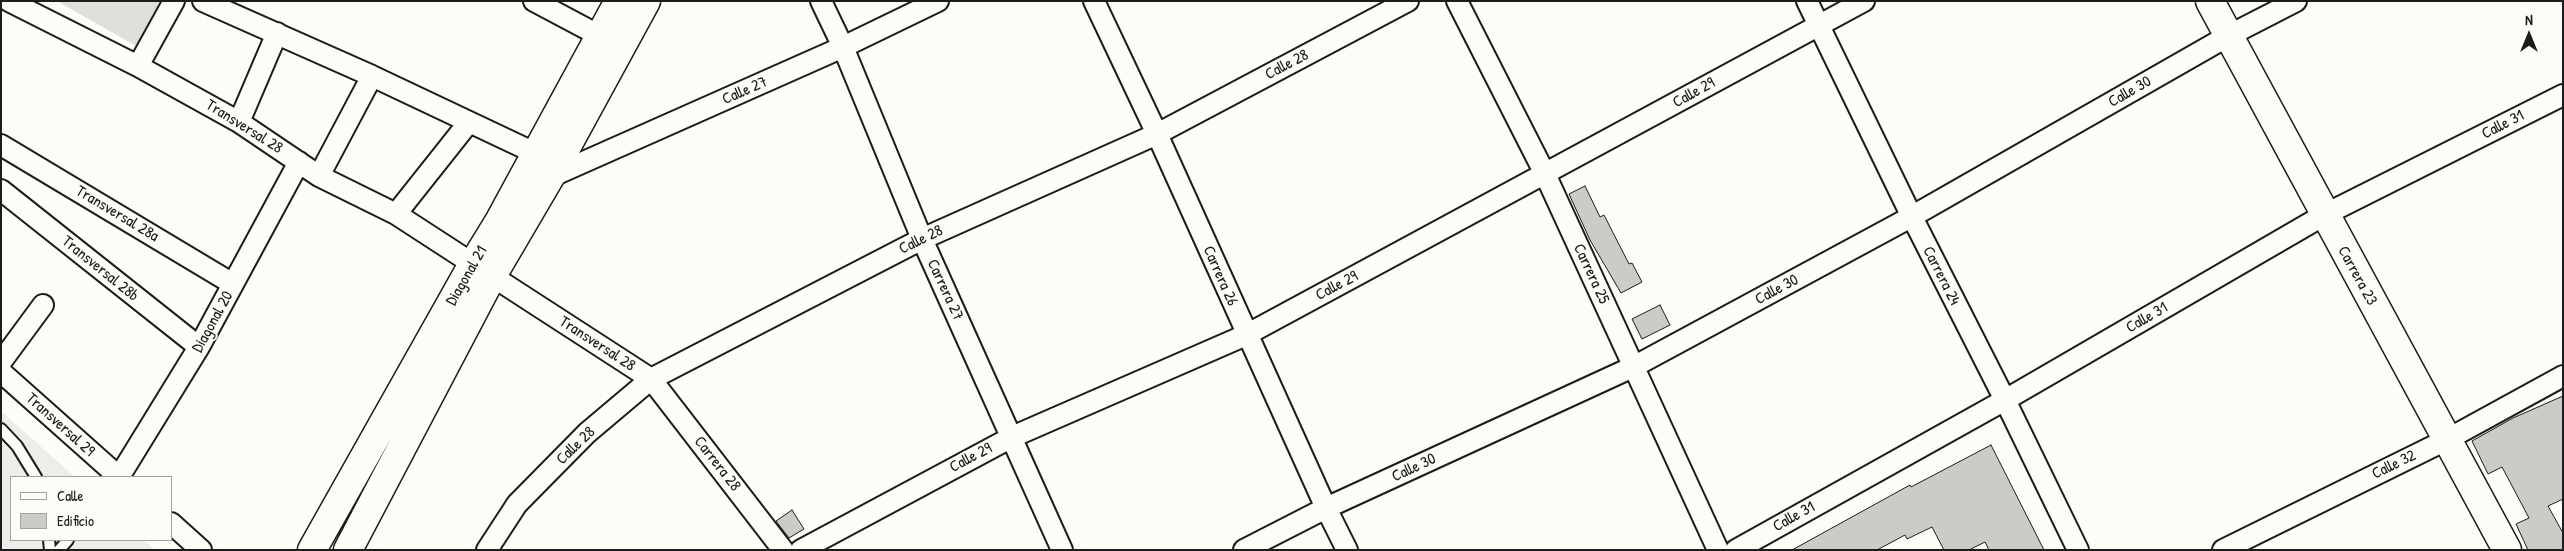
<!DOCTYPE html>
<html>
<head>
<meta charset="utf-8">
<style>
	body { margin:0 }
	#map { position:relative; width:2564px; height:551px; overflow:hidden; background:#fdfcf7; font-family:"Patrick Hand",sans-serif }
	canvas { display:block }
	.frame { position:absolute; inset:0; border:2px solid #1c1c1c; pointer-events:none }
	.legend { position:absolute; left:10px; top:476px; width:162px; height:65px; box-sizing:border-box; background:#fdfcf7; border:1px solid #a3a29f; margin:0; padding:6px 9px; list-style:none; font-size:15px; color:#1c1c1c }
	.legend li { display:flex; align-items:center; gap:10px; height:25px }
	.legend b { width:25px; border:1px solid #a3a29f }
	.north { position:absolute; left:2504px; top:10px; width:50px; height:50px; -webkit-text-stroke:4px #fdfcf7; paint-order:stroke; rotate:0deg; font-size:14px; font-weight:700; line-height:20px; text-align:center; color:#1c1c1c }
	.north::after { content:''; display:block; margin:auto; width:18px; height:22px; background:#1c1c1c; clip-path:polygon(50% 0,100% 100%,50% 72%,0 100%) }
</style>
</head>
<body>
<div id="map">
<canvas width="2564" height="551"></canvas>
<div class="frame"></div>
<ul class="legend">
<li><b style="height:6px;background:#fdfcf7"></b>Calle</li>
<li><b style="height:14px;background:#cccbc8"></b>Edificio</li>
</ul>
<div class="north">N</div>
</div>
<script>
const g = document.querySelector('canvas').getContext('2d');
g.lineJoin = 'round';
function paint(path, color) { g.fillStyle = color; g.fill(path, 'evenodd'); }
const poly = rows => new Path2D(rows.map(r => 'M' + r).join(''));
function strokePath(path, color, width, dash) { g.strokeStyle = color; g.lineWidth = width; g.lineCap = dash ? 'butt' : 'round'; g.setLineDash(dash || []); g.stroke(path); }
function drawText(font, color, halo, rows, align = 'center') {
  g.font = font + ' "Patrick Hand",sans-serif'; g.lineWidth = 4; g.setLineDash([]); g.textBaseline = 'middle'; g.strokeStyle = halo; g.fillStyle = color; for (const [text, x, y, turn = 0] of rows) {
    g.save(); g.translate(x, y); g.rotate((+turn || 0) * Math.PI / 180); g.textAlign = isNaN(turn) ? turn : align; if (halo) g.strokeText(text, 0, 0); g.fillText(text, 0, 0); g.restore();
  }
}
const built = poly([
	[1,411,75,477,11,477,11,540,144,540,155,550,1,550]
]);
const green = poly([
	[57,1,161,1,136,46]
]);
const building = poly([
	[1585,186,1600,217,1604,215,1629,264,1632,263,1642,282,1621,293,1590,240,1569,194,1585,186],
	[1660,305,1670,325,1642,339,1632,319,1660,305],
	[2563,396,2563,499,2548,506,2563,533,2563,550,2528,550,2516,524,2529,518,2502,467,2488,474,2472,441,2513,418,2563,396],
	[1991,445,2044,550,1989,550,1985,542,1969,550,1944,550,1932,527,1907,539,1905,535,1877,550,1792,550,1910,485,1911,487,1991,445],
	[792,510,804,529,789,538,776,521,792,510]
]);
const lane = poly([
	[1,429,17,446,36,477],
	[49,540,50,550],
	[59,550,68,540]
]);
const street = poly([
	[9,1,138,66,239,122,319,176,396,214,473,264],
	[203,1,372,76,537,154],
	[534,1,600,36],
	[821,1,843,47,922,239,1062,550],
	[1094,1,1157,134,1326,508,1347,550],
	[1457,1,1545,174,1718,550],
	[1807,1,1910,213,2005,400,2078,550],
	[138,66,174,1],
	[239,122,277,33],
	[1,145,233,284],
	[319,176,372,76],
	[550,177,843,47,938,1],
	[1,190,199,347],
	[396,214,469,122],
	[492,276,651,379,783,550],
	[1,362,43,305],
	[1,372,119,477],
	[119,477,199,347,299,162],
	[171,523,201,550],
	[487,550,517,504,587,433,651,379,922,239,1157,134,1408,1],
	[801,550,1012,437,1246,335,1864,1],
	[1244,550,1326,508,1635,366,1911,217,2228,36,2296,1],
	[1736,550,2005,400,2324,215,2563,95],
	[2223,550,2448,439,2563,376]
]);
const secondary = poly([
	[2210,1,2507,550]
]);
const highway = poly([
	[312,550,473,264,500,220,619,1],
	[348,550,492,276,550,177,646,1]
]);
const streetNames = [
	["Calle 28",1287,65,-28],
	["Calle 27",745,91,-24],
	["Calle 30",2130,92,-30],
	["Calle 29",1694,93,-29],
	["Calle 31",2503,125,-27],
	["Transversal 28",244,127,32],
	["Transversal 28a",117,214,31],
	["Calle 28",921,240,-26],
	["Transversal 28b",100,269,39],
	["Carrera 25",1591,274,65],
	["Diagonal 21",467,276,-60],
	["Carrera 26",1220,276,66],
	["Carrera 24",1941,276,63],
	["Carrera 23",2357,276,61],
	["Calle 29",1337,286,-28],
	["Carrera 27",945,290,65],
	["Calle 30",1777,290,-28],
	["Calle 31",2147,318,-30],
	["Diagonal 20",213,322,-61],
	["Transversal 28",597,344,33],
	["Transversal 29",60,425,42],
	["Calle 28",576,446,-44],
	["Calle 29",971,458,-28],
	["Carrera 28",717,464,52],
	["Calle 32",2394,465,-26],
	["Calle 30",1414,468,-25],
	["Calle 31",1794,517,-29]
];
paint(built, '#eeede9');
paint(green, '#e0dfdb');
paint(building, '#cccbc8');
strokePath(building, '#1c1c1c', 1);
strokePath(lane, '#1c1c1c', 14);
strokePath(street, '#1c1c1c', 24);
strokePath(secondary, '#1c1c1c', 31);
strokePath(highway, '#1c1c1c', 31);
strokePath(lane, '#fdfcf7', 10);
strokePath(street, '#fdfcf7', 20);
strokePath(secondary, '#fdfcf7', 28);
strokePath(highway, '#fdfcf7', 28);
drawText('16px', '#1c1c1c', '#fdfcf7', streetNames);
</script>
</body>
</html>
